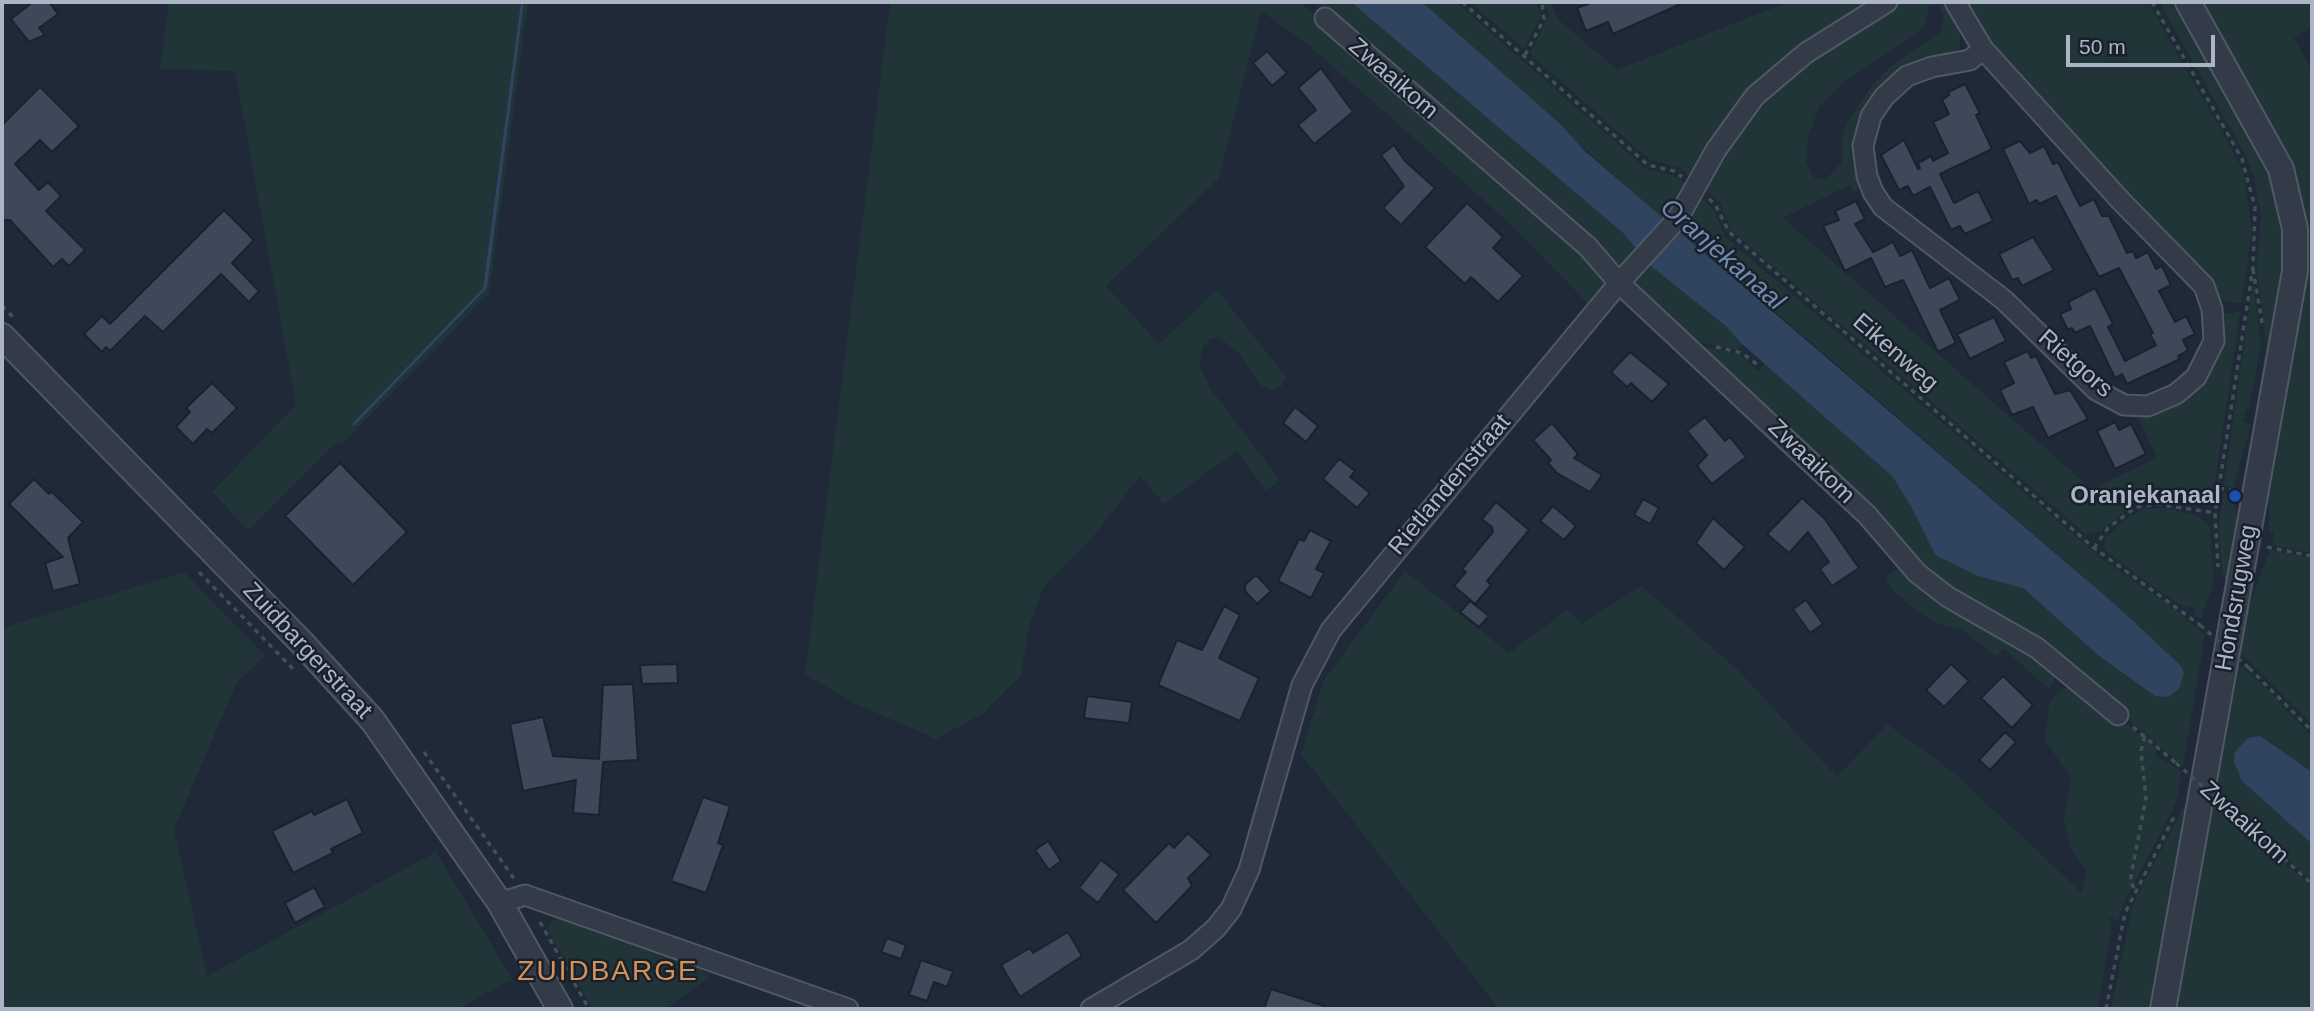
<!DOCTYPE html>
<html>
<head>
<meta charset="utf-8">
<style>
	body { margin:0 }
	#map { position:relative; width:2314px; height:1011px; overflow:hidden; background:#1f2937; font-family:Arial,sans-serif }
	canvas { display:block }
	.frame { position:absolute; inset:0; border:4px solid #acb5c5; pointer-events:none }
	.scale { position:absolute; left:2066px; top:35px; width:149px; height:32px; box-sizing:border-box; border:4px solid #acb5c5; border-top:0; padding-left:9px; font-size:21px; line-height:24px; white-space:nowrap; color:#acb5c5; -webkit-text-stroke:5px #18202c; paint-order:stroke }
</style>
</head>
<body>
<div id="map">
<canvas width="2314" height="1011"></canvas>
<div class="frame"></div>
<div class="scale">50 m</div>
</div>
<script>
const g = document.querySelector('canvas').getContext('2d');
g.lineJoin = 'round';
function paint(path, color) { g.fillStyle = color; g.fill(path, 'evenodd'); }
const poly = rows => new Path2D(rows.map(r => 'M' + r).join(''));
function strokePath(path, color, width, dash) { g.strokeStyle = color; g.lineWidth = width; g.lineCap = dash ? 'butt' : 'round'; g.setLineDash(dash || []); g.stroke(path); }
function drawText(font, color, halo, rows, align = 'center') {
  g.font = font + ' Arial,sans-serif'; g.lineWidth = 5; g.setLineDash([]); g.textBaseline = 'middle'; g.strokeStyle = halo; g.fillStyle = color; for (const [text, x, y, turn = 0] of rows) {
    g.save(); g.translate(x, y); g.rotate((+turn || 0) * Math.PI / 180); g.textAlign = isNaN(turn) ? turn : align; if (halo) g.strokeText(text, 0, 0); g.fillText(text, 0, 0); g.restore();
  }
}
const green = poly([
	[169,2,521,2,483,288,352,424,354,426,487,288,524,2,528,2,489,294,341,445,337,442,248,530,212,492,296,405,235,71,160,69],
	[890,2,1300,2,1555,223,1602,275,1603,288,1591,307,1518,231,1422,145,1305,42,1261,11,1219,178,1106,286,1159,344,1217,290,1286,377,1282,386,1273,390,1260,385,1238,352,1218,337,1210,339,1203,347,1199,365,1210,388,1280,480,1266,491,1237,451,1164,504,1140,476,1096,533,1043,588,1029,627,1021,675,984,713,936,739,854,703,805,674],
	[1313,2,1351,2,1623,233,1640,252,1621,267,1615,266],
	[1422,2,1456,2,1646,169,1676,176,1687,185,1666,222],
	[1470,2,1536,2,1541,15,1524,49],
	[1550,2,1559,20,1617,70,1788,2,1872,2,1831,28,1691,177,1679,167,1650,160,1530,54,1549,15,1545,4],
	[1901,2,1947,2,1960,26,1960,47,1955,53,1882,90,1863,188,1854,192,1850,185,1783,218,2092,489,2157,458,2137,414,2159,412,2175,404,2222,330,2224,314,2240,312,2213,496,2206,504,2195,506,2155,499,2138,502,2100,531,2086,534,1732,231,1720,203,1703,187,1750,112,1811,61],
	[1938,5,1944,17,1939,33,1891,66,1872,85,1847,122,1842,139,1842,162,1826,179,1815,179,1806,162,1808,137,1819,107,1843,83,1918,32,1925,24,1929,6],
	[1965,2,2148,2,2239,162,2245,179,2252,231,2241,303,2222,301,2205,271,2140,209,2022,78,1982,29],
	[2159,2,2175,2,2265,161,2273,182,2284,235,2284,270,2262,399,2257,399,2266,346,2257,265,2261,217,2254,177,2246,156],
	[2201,2,2312,2,2312,27,2294,38,2312,70,2312,553,2272,545,2274,533,2269,532,2268,484,2305,286,2307,238,2302,206,2294,175,2278,136],
	[1699,196,1713,208,1724,236,2102,559,2177,611,2205,635,2183,766,2115,708,1949,594,1694,344,1740,355,1758,371,1765,363,1859,446,1892,476,1911,506,1935,555,2022,588,2098,655,2155,696,2168,697,2179,689,2184,674,2118,607,1784,319,1676,230,1686,224],
	[1647,261,1727,327,1743,344,1737,350,1696,341,1692,336,1687,338,1637,288,1635,279],
	[2253,281,2261,346,2249,409,2246,409,2243,422,2251,424,2233,489,2224,485],
	[2223,493,2235,496,2237,538,2220,635,2217,633,2226,579,2223,579,2219,531],
	[2165,508,2197,515,2209,526,2214,581,2201,619,2194,614,2194,608,2178,603,2153,587,2104,549,2105,539,2122,521,2143,509],
	[2270,550,2312,558,2312,724,2238,651,2244,620],
	[1899,568,1906,568,2013,639,2056,672,2053,684,2049,689,2003,648,1996,656,1964,631,1937,623,1912,607,1891,589,1886,577],
	[1405,571,1509,653,1567,610,1582,624,1641,586,1737,669,1837,777,1887,724,1953,772,2081,892,2087,871,2071,850,2064,820,2071,778,2045,740,2049,703,2059,690,2072,686,2119,722,2128,725,2157,749,2155,755,2181,771,2178,795,2172,811,2122,906,2118,922,2105,915,2112,922,2098,1009,1499,1009,1301,754,1324,680],
	[184,572,265,656,237,682,174,829,207,976,436,852,512,979,458,1009,2,1009,2,628],
	[2237,663,2264,686,2312,737,2312,772,2260,736,2242,781,2312,844,2312,881,2214,792],
	[2189,777,2183,819,2177,833,2184,820,2191,780,2194,782,2153,1009,2111,1009,2132,907,2184,805],
	[2212,799,2226,810,2226,816,2234,824,2242,823,2312,888,2312,1009,2175,1009],
	[564,915,685,955,710,977,665,1009,593,1009,547,929,551,922]
]);
const water = poly([
	[521,2,524,2,487,288,354,426,352,424,483,288],
	[1351,2,1422,2,1559,123,1586,152,2118,607,2181,666,2184,674,2179,689,2168,697,2155,696,2098,655,2023,588,1978,576,1935,555,1911,506,1892,476,1742,344,1727,327,1651,266,1623,233],
	[2260,736,2312,772,2312,844,2242,781,2234,762,2235,752,2248,738]
]);
const building = poly([
	[33,2,49,2,58,14,39,28,45,35,29,42,11,19,33,2],
	[1594,2,1682,2,1683,3,1613,34,1608,22,1586,31,1577,8,1594,2],
	[1267,51,1287,73,1272,86,1253,63,1267,51],
	[1321,68,1353,112,1314,144,1298,125,1316,110,1298,88,1321,68],
	[1965,84,1980,113,1976,115,1992,149,1940,174,1954,203,1978,191,1993,221,1965,234,1960,226,1951,230,1930,187,1913,196,1908,186,1899,190,1881,155,1904,140,1918,169,1920,168,1918,163,1931,156,1933,161,1948,153,1933,122,1949,114,1942,100,1949,95,1948,92,1965,84],
	[40,87,79,126,52,152,40,140,15,164,39,190,48,182,61,196,46,211,85,250,69,266,62,259,53,267,10,220,3,220,2,211,2,125,40,87],
	[2020,141,2030,153,2044,146,2053,164,2058,162,2080,206,2094,199,2102,216,2109,216,2127,253,2133,251,2136,258,2148,252,2156,269,2162,266,2171,285,2159,291,2175,322,2186,316,2195,334,2183,340,2188,350,2178,356,2180,359,2127,384,2122,374,2115,378,2090,326,2075,333,2072,328,2068,330,2060,314,2071,309,2068,302,2095,288,2113,324,2108,327,2125,361,2156,345,2150,334,2153,333,2119,268,2099,277,2056,196,2039,204,2037,200,2029,204,2003,149,2020,141],
	[1394,145,1405,161,1435,188,1401,225,1383,208,1404,186,1381,155,1394,145],
	[1856,201,1865,219,1855,224,1873,252,1893,242,1900,256,1912,250,1930,288,1949,278,1960,300,1940,310,1956,343,1938,352,1903,280,1885,287,1871,258,1845,271,1823,226,1839,220,1835,211,1856,201],
	[1467,203,1503,237,1493,248,1523,276,1498,302,1471,277,1465,284,1425,247,1467,203],
	[224,210,254,240,232,263,259,291,249,302,221,274,163,332,145,316,110,351,106,347,102,352,84,334,102,316,110,324,224,210],
	[2033,237,2054,270,2022,286,2018,278,2012,280,1999,254,2033,237],
	[1994,317,2006,341,1970,359,1957,334,1994,317],
	[2028,351,2031,358,2036,356,2055,394,2070,390,2088,419,2048,438,2033,407,2012,415,2000,390,2014,383,2004,362,2028,351],
	[1630,352,1669,384,1652,402,1631,383,1627,387,1611,372,1630,352],
	[212,383,237,408,212,433,207,429,193,444,176,427,190,412,186,408,212,383],
	[1295,407,1318,426,1306,442,1283,423,1295,407],
	[1705,417,1725,441,1730,437,1746,457,1712,484,1697,466,1707,455,1687,431,1705,417],
	[2115,422,2119,430,2131,424,2146,454,2115,469,2097,431,2115,422],
	[1552,423,1578,454,1574,458,1602,475,1590,492,1557,473,1548,463,1551,460,1533,440,1552,423],
	[1339,459,1355,471,1350,477,1370,493,1357,508,1323,479,1339,459],
	[340,463,407,532,353,585,285,516,340,463],
	[34,479,49,494,51,491,83,522,68,538,80,584,53,591,45,563,63,557,9,504,34,479],
	[1802,498,1824,518,1859,568,1832,586,1820,569,1829,562,1808,532,1789,553,1767,534,1802,498],
	[1643,499,1659,508,1650,524,1634,515,1643,499],
	[1496,502,1529,530,1487,581,1491,585,1475,604,1454,586,1466,572,1462,569,1493,532,1492,527,1482,519,1496,502],
	[1553,506,1576,526,1564,540,1540,521,1553,506],
	[1713,518,1745,547,1724,570,1696,543,1713,518],
	[1310,530,1331,541,1316,569,1324,573,1311,598,1278,581,1299,539,1304,541,1310,530],
	[1256,575,1271,591,1257,604,1245,591,1245,585,1256,575],
	[1806,600,1823,624,1810,633,1793,609,1806,600],
	[1470,601,1489,616,1479,627,1460,612,1470,601],
	[1224,606,1240,615,1219,658,1259,678,1240,721,1158,685,1177,640,1202,650,1224,606],
	[677,664,678,683,642,684,640,665,677,664],
	[1951,664,1969,681,1944,707,1926,690,1951,664],
	[2003,676,2033,705,2012,728,1981,698,2003,676],
	[633,684,638,760,603,762,599,815,573,813,576,780,523,791,510,724,543,717,553,756,599,759,603,685,633,684],
	[1087,696,1132,702,1129,723,1084,718,1087,696],
	[2005,732,2016,742,1990,770,1979,760,2005,732],
	[703,797,730,806,718,843,723,845,706,893,671,881,703,797],
	[347,799,363,833,331,849,333,853,293,873,272,831,312,811,314,815,347,799],
	[1188,833,1211,855,1188,878,1192,886,1156,923,1123,890,1169,843,1174,848,1188,833],
	[1048,841,1061,861,1049,870,1035,850,1048,841],
	[1101,860,1119,874,1098,903,1079,888,1101,860],
	[314,887,325,907,295,923,285,903,314,887],
	[1068,932,1082,956,1020,997,1001,965,1030,948,1033,953,1068,932],
	[887,938,906,945,901,959,881,952,887,938],
	[921,960,953,971,947,987,934,982,927,1001,909,995,921,960],
	[1271,989,1324,1006,1323,1009,1264,1009,1271,989]
]);
const path = poly([
	[1462,2,1648,165,1674,171,1682,177],
	[2152,2,2242,159,2255,207,2253,267,2215,513,2218,567],
	[1525,55,1544,19,1542,2],
	[1709,199,1715,204,1729,232,2094,548,2200,625],
	[2253,269,2262,323],
	[2,306,13,317],
	[1716,347,1742,353,1758,365],
	[2219,488,2234,491],
	[2267,547,2312,556],
	[2094,548,2108,528,2136,507,2157,504,2215,513],
	[199,572,296,672],
	[2249,668,2312,731],
	[2133,727,2176,763],
	[424,752,515,880],
	[2224,805,2312,884],
	[2134,888,2130,881,2146,798,2141,751,2145,736],
	[540,922,589,1009],
	[2106,1009,2125,913,2175,815]
]);
const minor = poly([
	[1955,2,1983,49,2121,201,2204,286,2212,309,2214,341,2196,377,2176,394,2148,406,2124,405,2096,390,2004,300,1883,207,1873,192,1867,176,1863,146,1871,116,1884,97,1907,76,1932,67,1970,60,1983,49],
	[1325,18,1588,247,1619,283,1867,515,1917,573,1948,597,2037,648,2118,715],
	[500,903,525,895,848,1009],
	[1091,1009,1191,950,1216,928,1231,909,1249,870,1302,685,1331,630,1619,283,1678,218,1716,150,1755,96,1806,53,1887,2]
]);
const tertiary = poly([
	[2,336,303,644,373,721,500,903,560,1009],
	[2163,1009,2295,271,2295,229,2281,169,2188,2]
]);
const pathBridge = poly([
	[2200,625,2249,668],
	[2176,763,2224,805]
]);
const markers = [
	[2235,496,7,"#1a4fb4"]
];
const streetNames = [
	["Zwaaikom",1393,79,41],
	["Eikenweg",1895,353,41],
	["Rietgors",2075,364,41],
	["Zwaaikom",1811,462,44],
	["Rietlandenstraat",1450,485,-50],
	["Hondsrugweg",2237,598,-80],
	["Zuidbargerstraat",307,651,47],
	["Zwaaikom",2244,823,42]
];
const poiNames = [
	["Oranjekanaal",2221,496]
];
const waterNames = [
	["Oranjekanaal",1722,255,41]
];
const quarterNames = [
	["ZUIDBARGE",608,972]
];
paint(green, '#213538');
paint(water, '#31445f');
paint(building, '#3d4859');
strokePath(building, '#1a222e', 2);
strokePath(minor, '#505866', 23);
strokePath(tertiary, '#505866', 28);
strokePath(path, '#3e5256', 3.5, [5, 5]);
strokePath(minor, '#323b47', 19);
strokePath(tertiary, '#323b47', 24);
strokePath(pathBridge, '#3e5256', 3.5, [5, 5]);
for (const [x, y, r, color] of markers) { const dot = new Path2D(); dot.arc(x, y, r, 0, 2 * Math.PI); g.fillStyle = color; g.fill(dot); strokePath(dot, '#18202c', 2.5); }
drawText('24px', '#acb5c5', '#18202c', streetNames);
drawText('bold 24px', '#acb5c5', '#18202c', poiNames, 'right');
drawText('italic 26px', '#738baf', '#18202c', waterNames);
g.letterSpacing = '2px';
drawText('28px', '#d79055', '#18202c', quarterNames);
g.letterSpacing = '0px';
</script>
</body>
</html>
